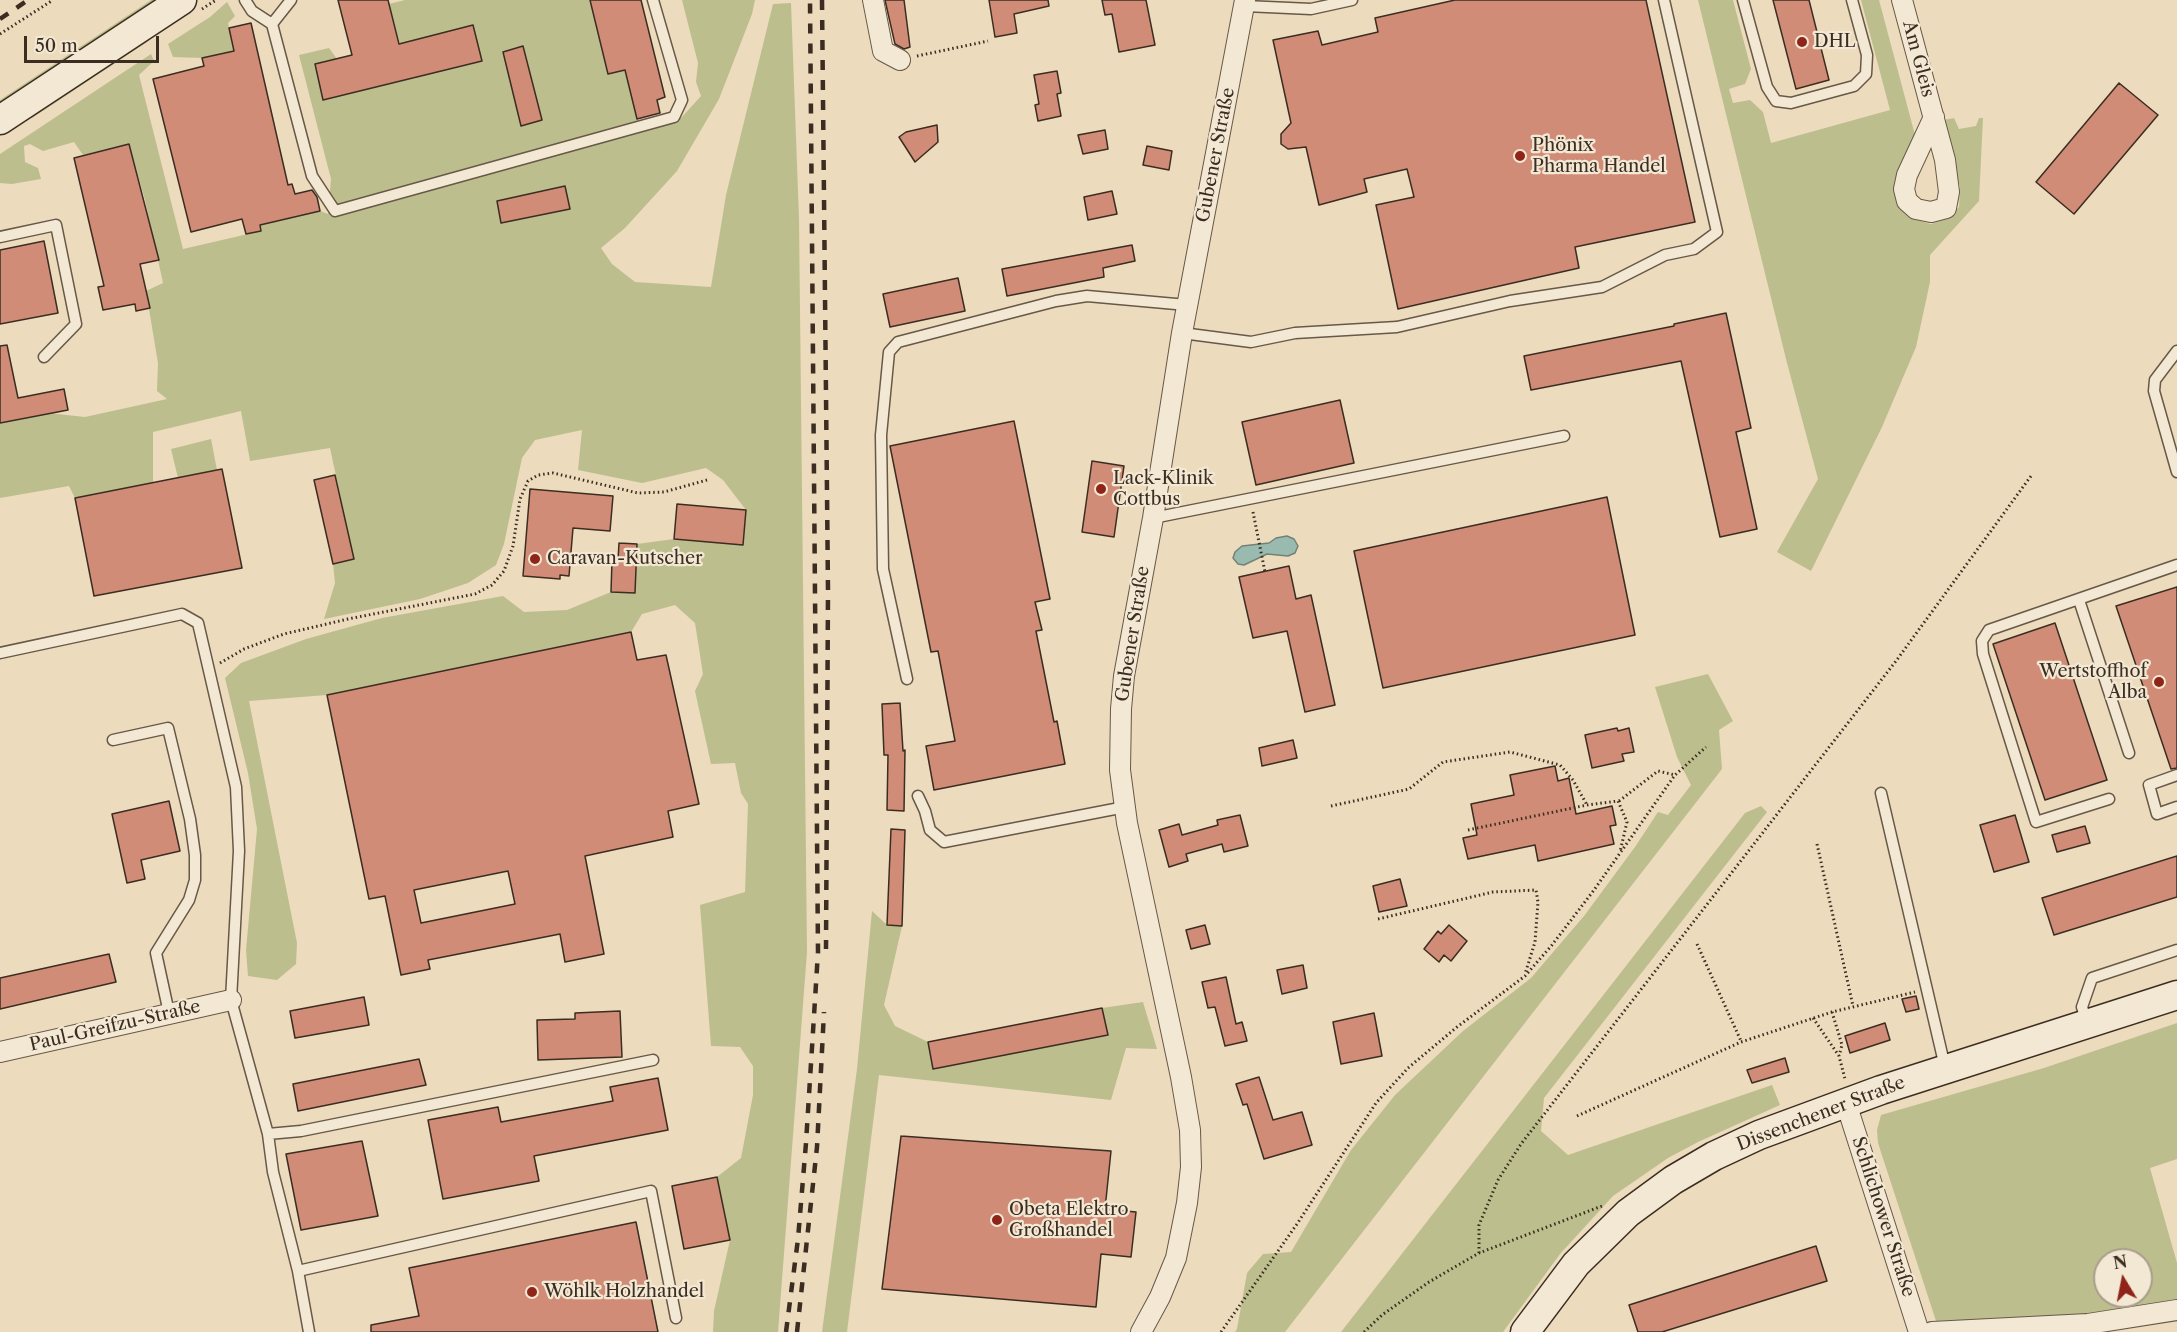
<!DOCTYPE html>
<html>
<head>
<meta charset="utf-8">
<style>
	body { margin:0 }
	#map { position:relative; width:2177px; height:1332px; overflow:hidden; background:#ecdbbc; font-family:"Libre Caslon Text",serif }
	canvas { display:block }
	.north { position:absolute; left:2093px; top:1248px; width:60px; height:60px; box-sizing:border-box; background:#f3e8d3; border:2px solid #a99d8c; border-radius:50%; rotate:350deg; font-size:16px; font-weight:700; line-height:24px; text-align:center; color:#3b2d21 }
	.north::after { content:''; display:block; margin:auto; width:21px; height:27px; background:#8f2418; clip-path:polygon(50% 0,100% 100%,50% 72%,0 100%) }
	.scale { position:absolute; left:24px; top:36px; width:135px; height:27px; box-sizing:border-box; border:3px solid #3b2d21; border-top:0; padding-left:8px; font-size:18px; line-height:21px; white-space:nowrap; color:#3b2d21; -webkit-text-stroke:4px #f3e8d3; paint-order:stroke }
</style>
</head>
<body>
<div id="map">
<canvas width="2177" height="1332"></canvas>
<div class="north">N</div>
<div class="scale">50 m</div>
</div>
<script>
const g = document.querySelector('canvas').getContext('2d');
g.lineJoin = 'round';
function paint(path, color) { g.fillStyle = color; g.fill(path, 'evenodd'); }
const poly = rows => new Path2D(rows.map(r => 'M' + r).join(''));
function strokePath(path, color, width, dash) { g.strokeStyle = color; g.lineWidth = width; g.lineCap = dash ? 'butt' : 'round'; g.setLineDash(dash || []); g.stroke(path); }
function drawText(font, color, halo, rows, align = 'center') {
  g.font = font + ' "Libre Caslon Text",serif'; g.lineWidth = 4.5; g.setLineDash([]); g.textBaseline = 'middle'; g.strokeStyle = halo; g.fillStyle = color; for (const [text, x, y, turn = 0] of rows) {
    g.save(); g.translate(x, y); g.rotate((+turn || 0) * Math.PI / 180); g.textAlign = isNaN(turn) ? turn : align; if (halo) g.strokeText(text, 0, 0); g.fillText(text, 0, 0); g.restore();
  }
}
const green = poly([
	[151,0,164,0,0,109,0,100],
	[405,0,590,0,608,74,625,70,638,121,681,118,701,96,696,82,698,63,682,0,755,0,752,14,719,99,677,171,625,228,601,248,612,264,635,282,711,287,726,195,773,4,791,3,799,218,807,952,778,1332,713,1332,714,1311,730,1240,717,1177,741,1158,753,1095,753,1066,740,1047,711,1046,700,905,745,892,748,804,741,793,735,763,711,764,695,691,703,674,695,623,675,605,642,614,631,632,327,695,249,701,297,943,296,964,277,980,248,976,246,950,257,829,248,773,225,678,241,663,306,639,382,618,503,596,524,612,567,610,611,592,635,593,637,544,674,539,743,545,746,510,723,480,706,468,642,483,578,470,582,430,535,440,522,458,504,544,496,565,468,583,420,599,324,619,335,583,333,564,354,559,330,448,250,461,241,411,153,432,153,483,75,498,69,486,0,498,0,423,48,413,85,417,167,399,157,391,158,363,146,291,163,283,145,200,129,144,83,155,74,142,43,151,30,144,24,146,25,162,38,168,41,179,12,184,0,183,0,154,151,54,154,61,139,75,183,249,261,231,217,55,202,58,173,57,168,44,210,17,227,2,235,16,228,23,274,222,320,211,328,214,331,179,299,55,329,48,337,59,315,65,324,100,482,61,473,25,400,44,389,4],
	[523,46,542,120,522,125,503,52],
	[1698,0,1733,0,1751,69,1745,84,1729,89,1733,103,1750,100,1763,112,1771,143,1890,110,1861,0,1879,0,1915,135,1898,200,1910,218,1931,224,1948,218,1959,207,1960,187,1944,120,1954,118,1959,129,1976,126,1979,118,1983,118,1979,201,1930,255,1930,282,1916,347,1882,427,1811,571,1777,552,1818,479,1787,363],
	[140,37,147,42,32,118,31,109],
	[211,439,217,470,178,478,171,449],
	[1708,674,1733,721,1719,730,1722,769,1285,1332,1235,1332,1237,1329,1247,1273,1263,1254,1291,1252,1351,1150,1395,1095,1463,1031,1531,978,1584,916,1635,847,1658,812,1668,815,1691,785,1677,757,1655,687],
	[1761,806,1767,812,1544,1098,1541,1131,1568,1155,1772,1085,1780,1105,1698,1142,1668,1158,1613,1196,1560,1254,1503,1332,1341,1332,1745,813],
	[872,911,887,925,902,926,884,1005,895,1026,928,1042,933,1069,1107,1035,1102,1008,1143,1002,1157,1049,1126,1048,1111,1100,879,1075,847,1332,822,1332,857,1069],
	[2177,1023,2177,1159,2150,1168,2177,1263,2177,1301,2088,1316,1936,1321,1878,1143,1877,1130,1881,1115,2044,1068],
	[2105,1260,2141,1260,2141,1296,2105,1296]
]);
const water = poly([
	[1287,536,1294,539,1298,546,1295,553,1288,556,1267,554,1244,565,1238,564,1233,558,1235,552,1242,546,1269,543,1276,538,1287,536]
]);
const building = poly([
	[338,0,388,0,399,44,473,25,482,61,323,100,315,64,352,55,338,0],
	[590,0,641,0,665,97,657,100,660,113,637,119,625,70,608,74,590,0],
	[885,0,904,0,910,47,904,49,895,44,885,0],
	[989,0,1048,0,1049,6,1014,14,1017,33,995,37,989,0],
	[1102,0,1146,0,1155,45,1119,52,1112,14,1105,15,1102,0],
	[1455,0,1646,0,1695,222,1575,247,1579,268,1398,309,1376,205,1414,197,1407,169,1364,179,1367,192,1319,205,1306,147,1288,149,1281,144,1281,134,1291,123,1273,40,1318,31,1322,45,1378,32,1375,18,1455,0],
	[1773,0,1809,0,1829,80,1796,89,1773,0],
	[251,23,288,185,292,184,295,194,312,190,317,197,320,211,260,225,261,231,246,234,242,219,191,232,153,79,204,66,202,58,234,51,229,28,251,23],
	[523,46,542,120,521,126,503,52,523,46],
	[1057,71,1061,93,1057,94,1061,116,1038,121,1035,105,1039,104,1034,75,1057,71],
	[2119,83,2158,115,2074,214,2036,182,2119,83],
	[937,125,938,142,915,162,899,137,906,132,937,125],
	[1105,130,1108,149,1083,154,1078,135,1105,130],
	[129,144,159,260,140,264,150,308,136,311,135,304,103,310,98,287,104,286,74,158,129,144],
	[1147,146,1172,151,1169,170,1143,165,1147,146],
	[565,186,570,209,501,223,497,201,565,186],
	[1112,191,1117,214,1088,220,1084,197,1112,191],
	[44,241,58,313,0,324,0,250,44,241],
	[1132,245,1135,261,1103,268,1104,277,1007,296,1002,269,1132,245],
	[958,278,965,311,890,327,883,294,958,278],
	[1726,313,1751,428,1736,432,1757,529,1720,537,1681,361,1531,390,1524,356,1674,326,1674,324,1726,313],
	[7,345,18,398,64,389,68,410,0,423,0,346,7,345],
	[1340,400,1354,463,1256,485,1242,422,1340,400],
	[1014,421,1050,599,1035,602,1042,630,1036,631,1054,722,1057,721,1065,764,934,790,926,746,955,741,938,651,931,652,890,446,1014,421],
	[1092,461,1124,466,1114,537,1082,532,1092,461],
	[222,469,242,568,94,596,75,498,222,469],
	[335,475,354,559,333,564,314,480,335,475],
	[530,489,613,496,610,531,573,528,569,576,560,575,560,579,523,576,530,489],
	[1607,497,1635,635,1383,688,1354,551,1607,497],
	[677,504,746,510,743,545,674,539,677,504],
	[619,543,637,544,635,593,611,592,612,560,618,560,619,543],
	[1289,566,1296,599,1311,595,1335,705,1305,712,1287,631,1253,638,1239,577,1289,566],
	[2177,587,2177,768,2171,769,2116,606,2177,587],
	[2055,623,2107,780,2045,800,1993,644,2055,623],
	[631,632,637,660,666,655,699,804,668,811,673,837,585,856,604,954,565,962,560,934,428,960,430,969,401,975,385,896,369,899,327,695,631,632],
	[508,871,515,904,421,923,414,890,508,871],
	[900,703,903,751,905,750,904,811,887,810,888,755,884,755,882,704,900,703],
	[1617,728,1618,731,1629,728,1634,752,1622,754,1624,761,1592,768,1585,735,1617,728],
	[1293,740,1297,758,1262,766,1259,748,1293,740],
	[1555,766,1558,781,1569,778,1576,814,1612,806,1616,825,1610,826,1614,844,1538,861,1535,845,1468,859,1463,838,1477,835,1471,804,1514,795,1510,775,1555,766],
	[169,801,180,851,141,860,145,879,127,883,112,814,169,801],
	[1240,815,1248,846,1224,852,1222,844,1186,854,1188,861,1169,867,1159,830,1179,824,1182,835,1218,825,1217,820,1240,815],
	[2015,815,2029,862,1994,872,1980,825,2015,815],
	[2085,826,2090,843,2057,852,2052,835,2085,826],
	[891,829,905,830,902,926,887,925,891,829],
	[2177,856,2177,897,2054,935,2042,898,2177,856],
	[1400,879,1407,906,1379,912,1373,886,1400,879],
	[1205,925,1210,944,1191,949,1186,930,1205,925],
	[1449,925,1467,941,1451,961,1444,955,1439,962,1424,949,1438,931,1441,934,1449,925],
	[109,954,116,982,0,1009,0,978,109,954],
	[1303,965,1307,988,1282,994,1277,970,1303,965],
	[1226,977,1236,1024,1242,1022,1247,1041,1225,1046,1215,1007,1208,1008,1202,982,1226,977],
	[1916,996,1919,1009,1906,1012,1902,999,1916,996],
	[364,997,369,1025,295,1038,290,1011,364,997],
	[1102,1008,1108,1035,933,1069,928,1042,1102,1008],
	[620,1011,622,1057,538,1060,537,1020,575,1019,575,1013,620,1011],
	[1374,1013,1382,1056,1341,1064,1333,1022,1374,1013],
	[1885,1023,1890,1040,1850,1053,1845,1036,1885,1023],
	[1785,1058,1789,1072,1752,1083,1747,1070,1785,1058],
	[419,1059,426,1085,298,1111,293,1084,419,1059],
	[1259,1077,1273,1120,1302,1112,1312,1145,1264,1159,1247,1104,1243,1105,1236,1084,1259,1077],
	[658,1078,668,1130,534,1156,539,1181,443,1199,428,1120,498,1107,501,1122,613,1101,610,1087,658,1078],
	[901,1136,1111,1151,1105,1209,1136,1212,1131,1257,1101,1254,1096,1307,882,1289,901,1136],
	[362,1141,378,1216,301,1230,286,1154,362,1141],
	[717,1177,730,1240,684,1249,672,1186,717,1177],
	[636,1222,658,1332,371,1332,371,1325,419,1316,409,1268,636,1222],
	[1816,1246,1827,1281,1662,1332,1638,1332,1629,1305,1816,1246]
]);
const path = poly([
	[202,9,216,0],
	[0,34,53,0],
	[917,56,988,41],
	[1253,512,1265,572],
	[220,663,244,649,284,634,348,619,475,594,492,585,504,571,513,546,520,499,528,481,538,475,553,473,638,493,664,492,707,480],
	[1619,801,1658,771,1675,775],
	[1331,806,1409,789,1443,762,1510,752,1560,765,1573,780,1587,805],
	[1468,830,1587,805,1618,801,1627,822,1620,852],
	[1817,844,1853,1006],
	[1378,919,1493,892,1536,890,1538,902,1535,942,1525,974],
	[1697,944,1741,1041],
	[1832,1012,1842,1045,1839,1056],
	[1813,1018,1839,1056,1845,1079],
	[1577,1116,1741,1042,1832,1012,1915,992],
	[1479,1253,1479,1225,1498,1180,1521,1144,1896,661,2031,476],
	[1221,1332,1297,1224,1376,1103,1408,1068,1457,1027,1525,976,1552,945,1594,890,1675,775,1706,747],
	[1364,1332,1382,1315,1429,1282,1479,1253,1602,1206]
]);
const lane = poly([
	[245,0,252,11,272,24,312,176,335,211,674,117,682,100,653,0],
	[1743,0,1767,87,1776,101,1791,103,1854,86,1866,74,1867,55,1852,0],
	[1245,6,1311,9,1352,0],
	[272,24,291,0],
	[0,237,56,225,76,324,44,357],
	[1182,333,1251,342,1295,333,1397,327,1510,301,1602,287,1665,255,1694,249,1717,232,1664,0],
	[2177,351,2155,380,2154,391,2177,472],
	[1153,518,1564,436],
	[2079,600,2129,753],
	[0,653,182,614,198,623,236,787,239,851,231,1000,268,1134,273,1172,298,1271,309,1332],
	[907,679,883,569,881,435,889,352,898,342,1056,301,1087,296,1187,305],
	[113,740,168,728,190,819,195,855,195,880,189,900,156,953,169,1013],
	[2177,775,2149,785,2157,814,2177,807],
	[1881,793,1945,1067],
	[918,796,925,811,930,830,944,842,1125,807],
	[2109,799,2036,822,1983,654,1982,641,1989,630,2177,565],
	[2087,1023,2082,1007,2092,978,2177,950],
	[268,1134,301,1131,653,1060],
	[298,1271,651,1191,676,1318]
]);
const street = poly([
	[873,0,883,51,900,60],
	[1902,0,1945,160,1949,192,1946,208,1931,212,1916,209,1907,201,1904,189,1907,175,1934,117],
	[0,1052,231,1000],
	[1846,1103,1919,1332],
	[1141,1332,1160,1297,1176,1258,1187,1203,1191,1167,1190,1130,1181,1077,1127,823,1120,770,1121,709,1124,676,1153,518,1182,333,1245,0],
	[1932,1332,2088,1324,2177,1310]
]);
const secondary = poly([
	[0,120,182,0],
	[1525,1332,1576,1264,1628,1213,1673,1180,1714,1156,1759,1135,1881,1090,2177,995]
]);
const rail = poly([
	[822,0,828,591,826,949],
	[0,19,28,0],
	[786,1332,798,1239,806,1143,818,952,810,0],
	[797,1332,817,1147,824,1012]
]);
const markers = [
	[1802,42,6,"#8f2418"],
	[1520,156,6,"#8f2418"],
	[1101,489,6,"#8f2418"],
	[535,559,6,"#8f2418"],
	[2159,682,6,"#8f2418"],
	[997,1220,6,"#8f2418"],
	[532,1292,6,"#8f2418"]
];
const poiNames = [
	["DHL",1814,42],
	["Phönix",1532,146],
	["Pharma Handel",1532,167],
	["Lack-Klinik",1113,479],
	["Cottbus",1113,500],
	["Caravan-Kutscher",547,559],
	["Wertstoffhof",2147,672,"right"],
	["Alba",2147,693,"right"],
	["Obeta Elektro",1009,1210],
	["Großhandel",1009,1231],
	["Wöhlk Holzhandel",544,1292]
];
const streetNames = [
	["Am Gleis",1918,59,75],
	["Gubener Straße",1216,155,-79],
	["Gubener Straße",1133,634,-81],
	["Paul-Greifzu-Straße",115,1026,-13],
	["Dissenchener Straße",1821,1114,-21],
	["Schlichower Straße",1883,1217,72]
];
paint(green, '#bdbe8d');
paint(water, '#99bbaf');
strokePath(water, '#738276', 1.5);
paint(building, '#d18c78');
strokePath(building, '#3b2d21', 1.5);
strokePath(lane, '#675848', 13);
strokePath(street, '#675848', 22);
strokePath(secondary, '#3b2d21', 31);
strokePath(path, '#3b2d21', 3, [1.5, 3]);
strokePath(lane, '#f3e8d3', 10);
strokePath(street, '#f3e8d3', 20);
strokePath(secondary, '#f3e8d3', 28);
strokePath(rail, '#3b2d21', 4.5, [10, 10]);
for (const [x, y, r, color] of markers) { const dot = new Path2D(); dot.arc(x, y, r, 0, 2 * Math.PI); g.fillStyle = color; g.fill(dot); strokePath(dot, '#f3e8d3', 2); }
drawText('18px', '#3b2d21', '#f3e8d3', poiNames, 'left');
drawText('18px', '#3b2d21', '#f3e8d3', streetNames);
</script>
</body>
</html>
